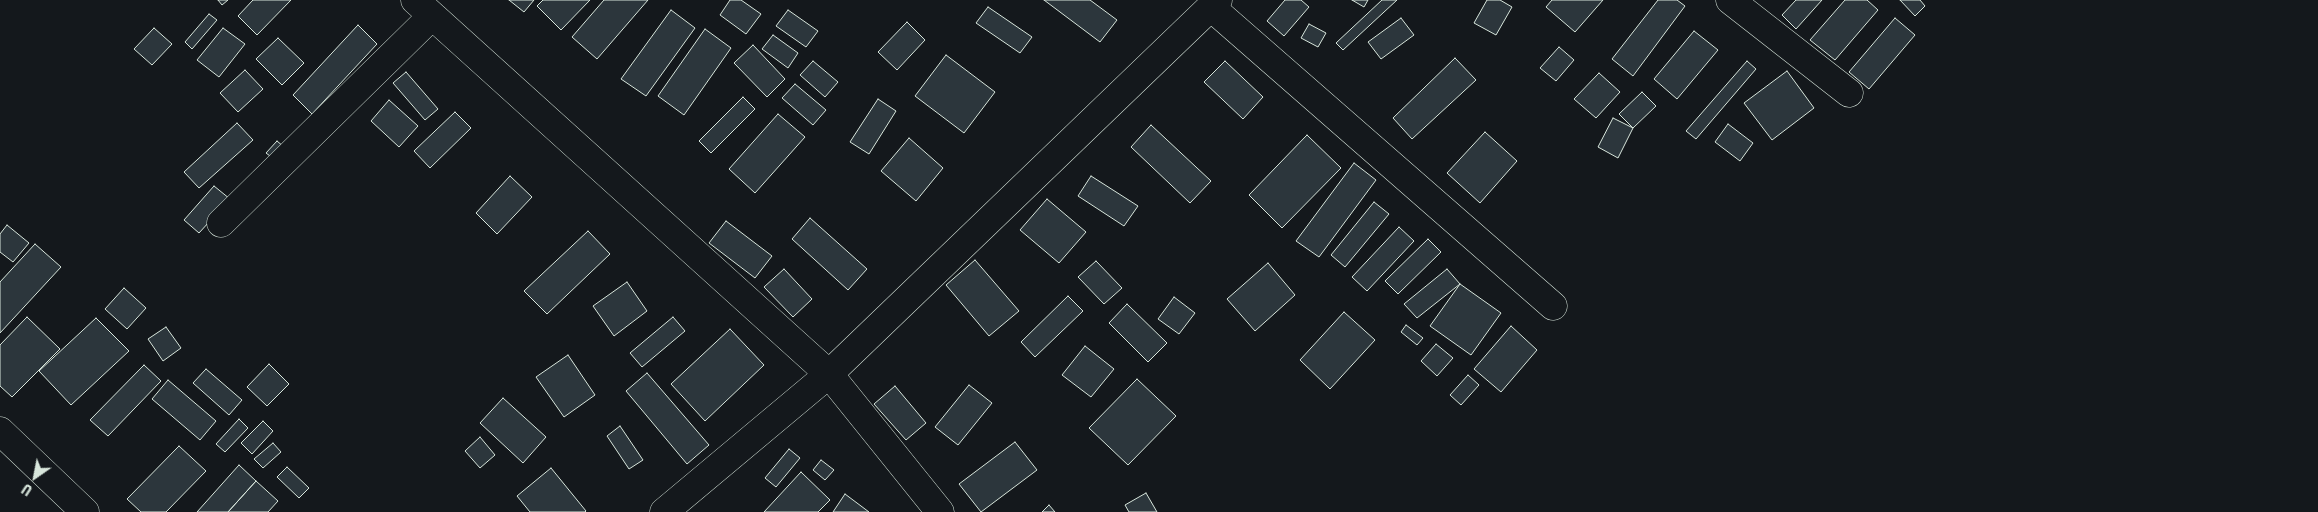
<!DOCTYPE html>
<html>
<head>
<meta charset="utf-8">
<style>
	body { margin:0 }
	#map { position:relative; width:2318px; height:512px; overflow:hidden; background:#14181c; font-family:"Asap Condensed",sans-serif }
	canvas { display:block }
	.north { position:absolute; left:10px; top:452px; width:50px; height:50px; -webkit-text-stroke:4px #14181c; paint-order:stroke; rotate:213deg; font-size:14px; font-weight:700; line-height:20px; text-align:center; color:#d8e6dc }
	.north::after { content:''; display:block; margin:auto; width:18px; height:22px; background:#d8e6dc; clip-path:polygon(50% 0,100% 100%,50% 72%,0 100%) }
</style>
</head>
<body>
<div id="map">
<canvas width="2318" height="512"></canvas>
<div class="north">U</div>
</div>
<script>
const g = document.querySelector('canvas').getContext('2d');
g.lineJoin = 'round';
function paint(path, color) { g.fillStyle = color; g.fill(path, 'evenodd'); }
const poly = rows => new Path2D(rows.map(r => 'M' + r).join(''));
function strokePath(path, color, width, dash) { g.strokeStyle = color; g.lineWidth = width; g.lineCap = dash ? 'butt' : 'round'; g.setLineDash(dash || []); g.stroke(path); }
const building = poly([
	[218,0,228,0,222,5,218,0],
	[253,0,291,0,257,35,238,16,253,0],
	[509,0,534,0,524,12,509,0],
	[543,0,590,0,561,30,537,6,543,0],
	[604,0,648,0,597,59,572,37,604,0],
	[730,0,741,0,761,14,746,34,720,15,730,0],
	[1044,0,1090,0,1117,20,1100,42,1044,0],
	[1285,0,1301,0,1309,7,1284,36,1267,21,1285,0],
	[1352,0,1368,0,1364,7,1352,0],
	[1382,0,1397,0,1343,50,1336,43,1382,0],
	[1487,0,1500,0,1512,7,1496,35,1474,23,1487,0],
	[1552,0,1603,0,1575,32,1546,7,1552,0],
	[1658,0,1677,0,1685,6,1633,76,1612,59,1658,0],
	[1796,0,1822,0,1796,29,1782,15,1796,0],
	[1845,0,1867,0,1878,10,1835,60,1810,40,1845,0],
	[1900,0,1920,0,1925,6,1915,16,1900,0],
	[988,7,1032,37,1020,53,976,23,988,7],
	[671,10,695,28,646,96,621,79,671,10],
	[788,10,818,31,806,47,776,26,788,10],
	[209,14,217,20,192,49,185,42,209,14],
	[1401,18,1414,35,1381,59,1368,42,1401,18],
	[1895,18,1915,35,1869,89,1849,72,1895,18],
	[907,22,925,40,897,70,878,52,907,22],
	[1309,24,1326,33,1318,47,1301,38,1309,24],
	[358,25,377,44,312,114,293,95,358,25],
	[154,28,172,44,152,65,134,49,154,28],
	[223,28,245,44,219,77,197,60,223,28],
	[705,29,731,48,684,115,658,96,705,29],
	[1694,31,1718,50,1677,99,1654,79,1694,31],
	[773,35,798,53,788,68,762,49,773,35],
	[278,38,304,63,282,85,256,59,278,38],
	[753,45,785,79,767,97,734,63,753,45],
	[1559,47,1574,60,1556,81,1540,68,1559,47],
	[946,55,995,92,964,133,915,96,946,55],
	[1455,58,1476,80,1412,139,1393,118,1455,58],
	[813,61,838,82,825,97,800,75,813,61],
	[1225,61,1263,97,1243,119,1204,82,1225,61],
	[1747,61,1756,69,1696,139,1686,131,1747,61],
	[245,70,263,89,238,112,220,93,245,70],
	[1787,71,1814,108,1772,140,1744,103,1787,71],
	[406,72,438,109,425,120,393,83,406,72],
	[1599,73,1620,92,1596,118,1574,99,1599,73],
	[795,84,826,110,813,125,782,98,795,84],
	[1642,92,1656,106,1633,128,1619,114,1642,92],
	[743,97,755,109,711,153,699,141,743,97],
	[878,99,896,111,869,154,850,142,878,99],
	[389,100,418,126,399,147,371,121,389,100],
	[455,112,471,128,430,168,414,151,455,112],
	[778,114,805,137,755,193,729,169,778,114],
	[1613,118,1633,128,1618,158,1598,147,1613,118],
	[237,123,253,140,199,188,184,172,237,123],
	[1728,124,1753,143,1740,161,1715,142,1728,124],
	[1151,125,1211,181,1190,203,1131,147,1151,125],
	[1485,132,1517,161,1480,203,1447,173,1485,132],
	[1307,135,1341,168,1282,228,1249,195,1307,135],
	[909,138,943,168,916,201,881,171,909,138],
	[277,141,284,147,274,159,266,153,277,141],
	[1354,163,1376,180,1319,257,1296,241,1354,163],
	[510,176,532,197,497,234,476,213,510,176],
	[1091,176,1138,206,1124,226,1078,196,1091,176],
	[214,186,230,199,199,233,184,220,214,186],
	[1047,199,1086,232,1059,263,1020,230,1047,199],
	[1374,202,1389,214,1345,267,1331,255,1374,202],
	[810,218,867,269,848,290,792,239,810,218],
	[726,221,772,256,755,278,709,243,726,221],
	[7,225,29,243,13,262,0,252,0,234,7,225],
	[1399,227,1414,241,1367,291,1352,277,1399,227],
	[588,231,610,254,547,314,524,291,588,231],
	[1428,239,1441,252,1398,294,1385,281,1428,239],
	[35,244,61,267,0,333,0,282,35,244],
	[975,260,1019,311,989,336,946,285,975,260],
	[1096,261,1122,288,1104,304,1078,277,1096,261],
	[1268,263,1295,295,1255,331,1227,299,1268,263],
	[784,269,812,299,793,317,764,287,784,269],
	[1447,269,1460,284,1417,318,1404,304,1447,269],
	[627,282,647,311,614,336,593,306,627,282],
	[1460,284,1501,313,1471,355,1430,326,1460,284],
	[124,288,146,308,127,329,105,309,124,288],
	[1068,296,1083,311,1035,357,1021,342,1068,296],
	[1174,297,1195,313,1179,334,1158,319,1174,297],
	[1127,304,1167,343,1148,362,1109,323,1127,304],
	[1344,312,1375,340,1330,389,1300,360,1344,312],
	[27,317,60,349,12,397,0,386,0,345,27,317],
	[673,317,685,331,642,367,630,353,673,317],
	[96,318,129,351,71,405,39,371,96,318],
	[1406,325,1423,338,1417,345,1401,332,1406,325],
	[1511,326,1537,350,1501,392,1474,369,1511,326],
	[166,327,181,348,163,361,148,339,166,327],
	[730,329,764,365,705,421,671,384,730,329],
	[1436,344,1453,358,1437,376,1421,361,1436,344],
	[1085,346,1114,369,1091,397,1062,375,1085,346],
	[568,355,595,395,564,417,536,377,568,355],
	[269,364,289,384,267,406,247,387,269,364],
	[144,365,161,381,108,436,90,420,144,365],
	[206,369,242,400,229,415,193,383,206,369],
	[647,373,709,445,687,464,626,391,647,373],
	[1468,375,1479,385,1461,405,1450,395,1468,375],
	[1137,379,1176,416,1128,465,1089,428,1137,379],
	[168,380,216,421,200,440,152,399,168,380],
	[969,385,992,403,958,445,935,427,969,385],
	[895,386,926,423,906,440,874,404,895,386],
	[503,398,546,437,523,463,480,423,503,398],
	[239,419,248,428,225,452,216,444,239,419],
	[263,421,273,431,252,454,241,443,263,421],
	[620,426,643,460,629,469,607,436,620,426],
	[480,437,495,455,480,468,465,451,480,437],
	[1015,442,1037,470,981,512,959,484,1015,442],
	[273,443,281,452,263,468,254,459,273,443],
	[179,446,206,471,166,512,141,512,127,499,179,446],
	[789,449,800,458,776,487,765,478,789,449],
	[821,460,834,470,825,480,813,470,821,460],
	[239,465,256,481,228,512,197,512,239,465],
	[287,467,309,488,299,498,277,477,287,467],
	[551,468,586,511,585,512,530,512,517,496,551,468],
	[801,472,830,500,818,512,764,512,801,472],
	[256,481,278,501,268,512,228,512,256,481],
	[1146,493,1157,512,1129,512,1125,505,1146,493],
	[845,494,869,512,833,512,845,494],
	[1049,505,1055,512,1042,512,1049,505]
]);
const minor = poly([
	[415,0,829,374,940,512],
	[1730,0,1849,93],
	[1212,8,1553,306],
	[221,223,432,16],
	[0,431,85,512],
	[664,512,829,374,1218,0]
]);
paint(building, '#2c363c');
strokePath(building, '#d8e6dc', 1);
strokePath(minor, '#d8e6dc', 29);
strokePath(minor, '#14181c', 28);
</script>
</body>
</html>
